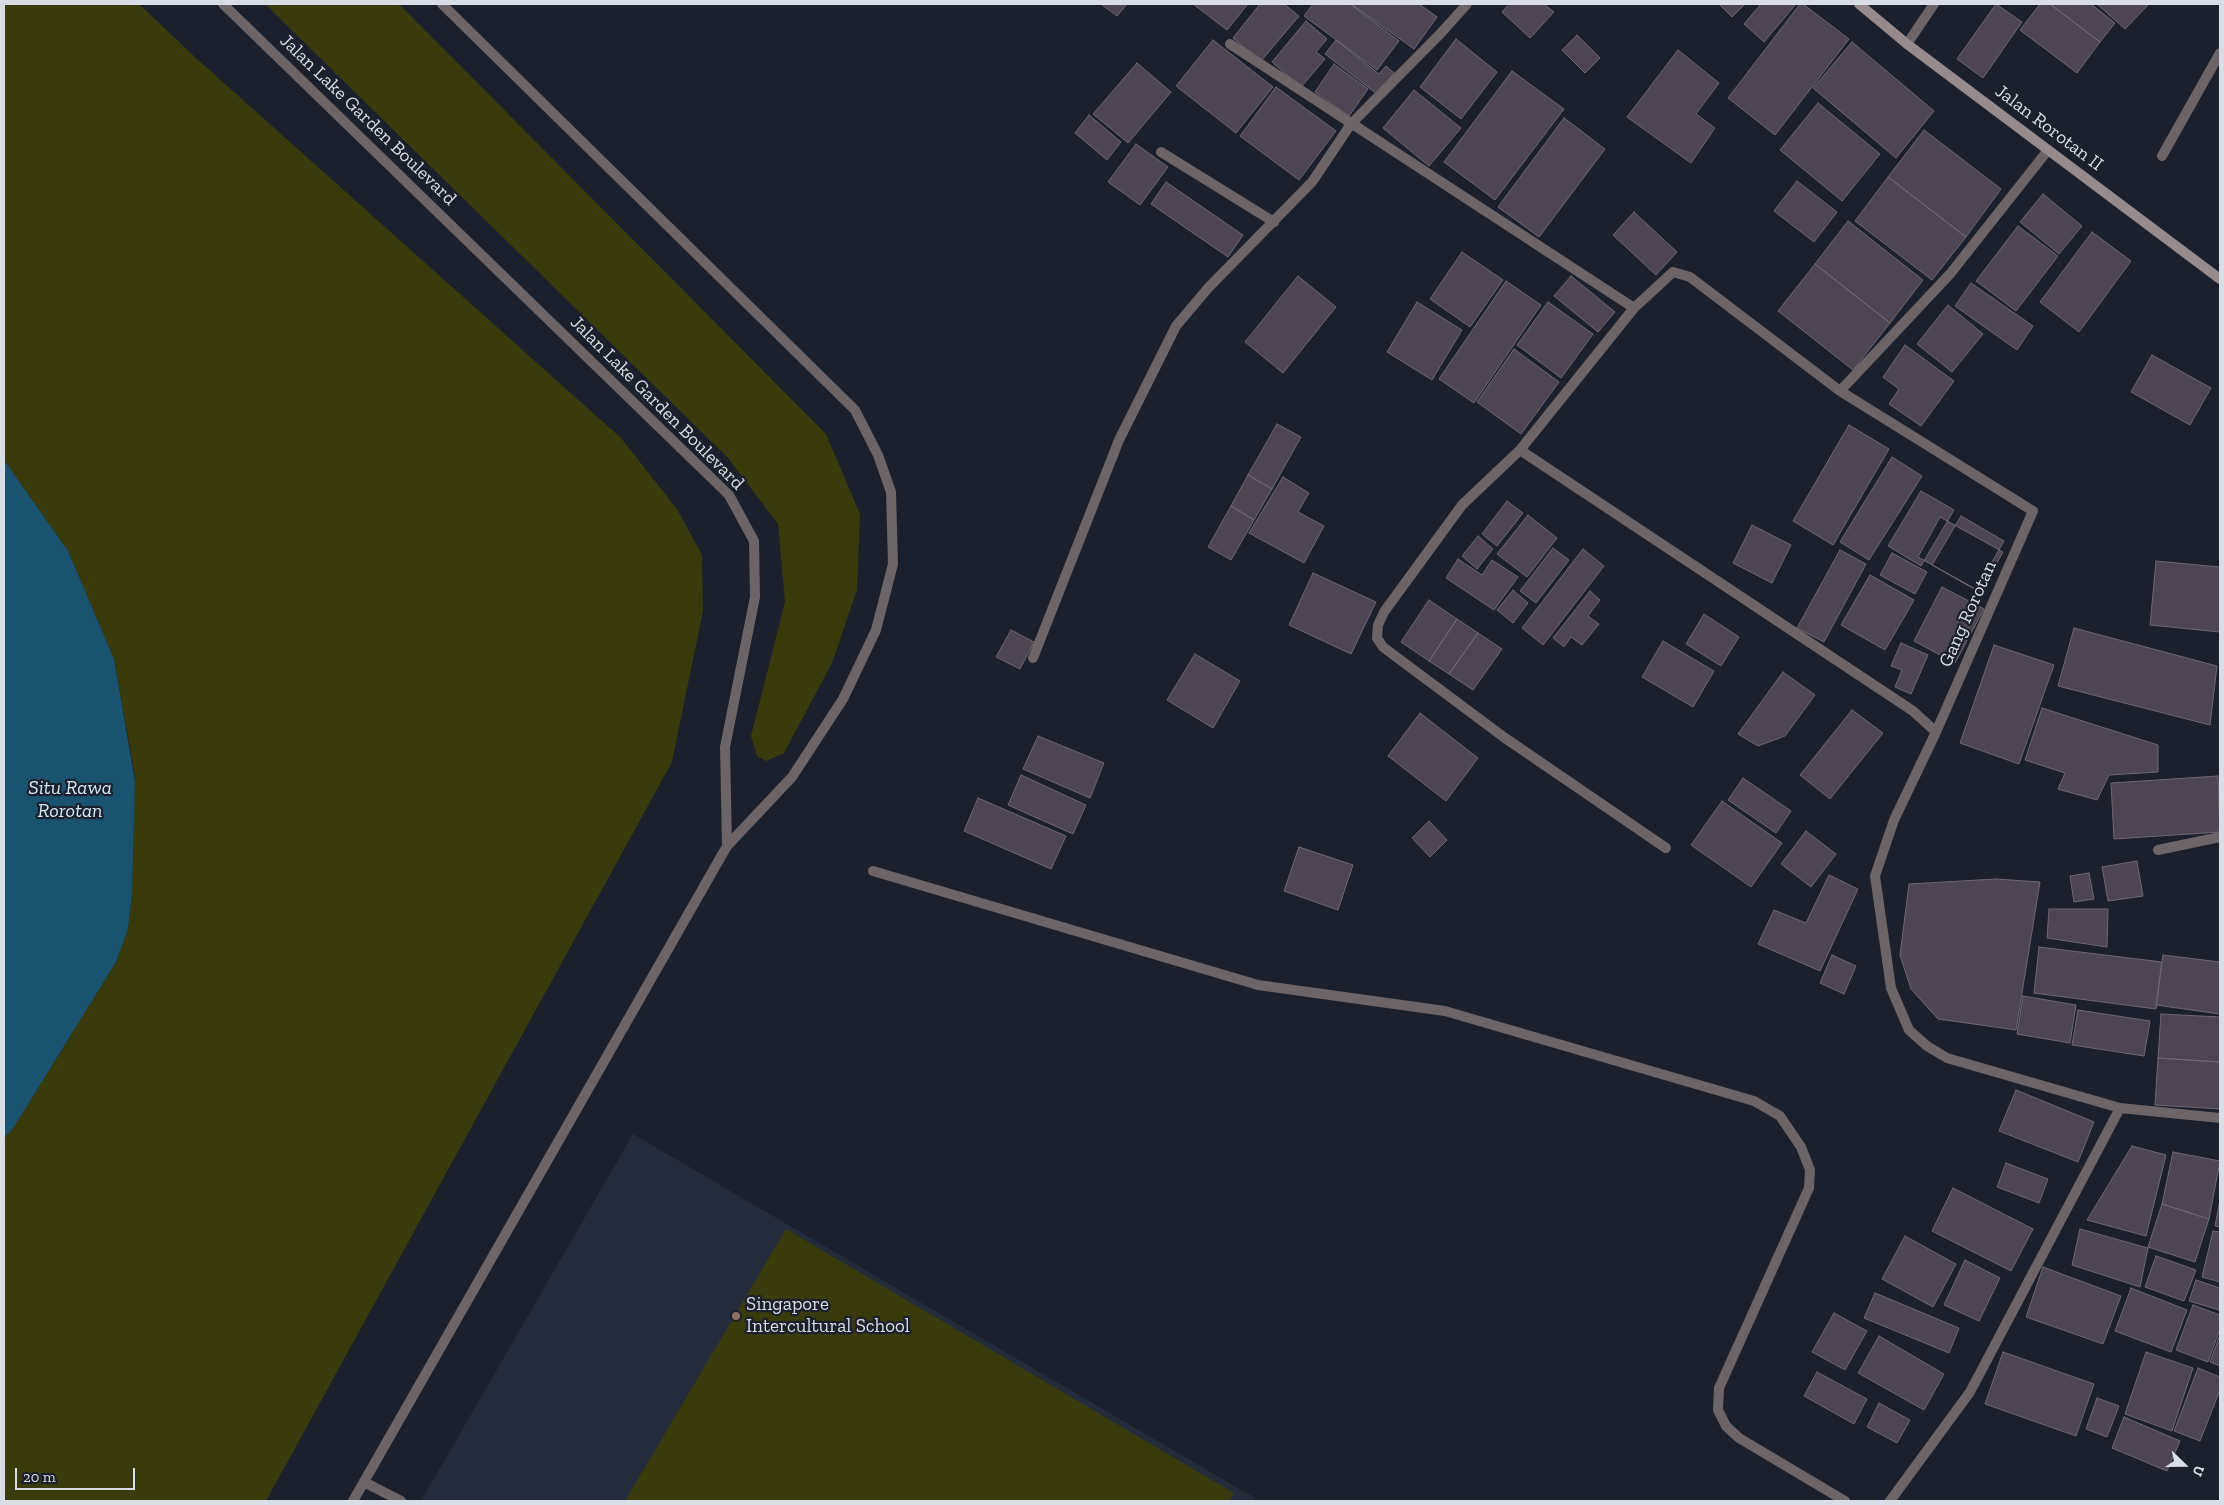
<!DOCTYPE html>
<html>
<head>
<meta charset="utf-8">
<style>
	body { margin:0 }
	#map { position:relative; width:2224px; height:1505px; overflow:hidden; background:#1b202c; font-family:"Zilla Slab",serif }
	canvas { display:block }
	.frame { position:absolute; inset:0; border:5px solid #d9dde5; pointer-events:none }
	.north { position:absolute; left:2159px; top:1440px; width:50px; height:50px; -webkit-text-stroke:4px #1b202c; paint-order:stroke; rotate:112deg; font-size:14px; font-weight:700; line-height:20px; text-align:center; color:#d9dde5 }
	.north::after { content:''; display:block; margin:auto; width:18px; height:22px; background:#d9dde5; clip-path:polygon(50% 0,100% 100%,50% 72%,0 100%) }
	.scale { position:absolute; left:15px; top:1468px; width:120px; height:22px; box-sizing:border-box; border:2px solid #d9dde5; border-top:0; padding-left:6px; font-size:15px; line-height:18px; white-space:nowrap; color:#d9dde5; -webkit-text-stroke:4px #1b202c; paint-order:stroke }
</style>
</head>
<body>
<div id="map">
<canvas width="2224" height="1505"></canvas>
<div class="frame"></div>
<div class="north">U</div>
<div class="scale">20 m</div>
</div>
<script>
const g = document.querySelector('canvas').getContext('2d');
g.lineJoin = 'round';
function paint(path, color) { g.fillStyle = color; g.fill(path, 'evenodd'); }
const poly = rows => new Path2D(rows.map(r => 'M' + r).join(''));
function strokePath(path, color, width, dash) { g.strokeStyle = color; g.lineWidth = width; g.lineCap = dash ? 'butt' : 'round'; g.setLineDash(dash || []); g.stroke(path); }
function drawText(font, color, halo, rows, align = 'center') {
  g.font = font + ' "Zilla Slab",serif'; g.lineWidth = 4.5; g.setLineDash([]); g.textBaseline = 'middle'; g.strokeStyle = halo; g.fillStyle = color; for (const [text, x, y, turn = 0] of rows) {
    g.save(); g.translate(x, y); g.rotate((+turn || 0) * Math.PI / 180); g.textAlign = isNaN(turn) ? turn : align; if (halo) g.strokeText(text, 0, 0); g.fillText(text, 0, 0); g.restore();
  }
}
const built = poly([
	[633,1134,1255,1498,1253,1501,421,1501]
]);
const green = poly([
	[4,4,139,4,196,58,621,438,677,509,702,555,703,611,672,762,266,1501,4,1501,4,1138,14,1127,116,962,128,929,132,894,135,776,114,659,68,551,4,460],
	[265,4,399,4,826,434,860,514,857,590,832,663,784,753,766,761,757,756,751,736,785,602,778,524,727,457],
	[786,1229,1234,1493,1229,1501,625,1501]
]);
const water = poly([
	[4,460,68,551,114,659,135,781,132,894,128,929,116,962,14,1127,4,1138]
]);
const building = poly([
	[1101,4,1127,4,1117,16,1101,4],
	[1193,4,1248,4,1227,30,1193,4],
	[1260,4,1284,4,1299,16,1261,61,1233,38,1260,4],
	[1313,4,1350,4,1399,41,1377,70,1304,16,1313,4],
	[1351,4,1419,4,1437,17,1414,49,1351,4],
	[1509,4,1544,4,1554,12,1530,38,1502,12,1509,4],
	[1719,4,1745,4,1732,17,1719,4],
	[1761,4,1796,4,1764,42,1744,24,1761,4],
	[1800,4,1803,4,1849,39,1775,135,1728,98,1800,4],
	[1996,4,2022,22,1983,78,1957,59,1996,4],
	[2040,4,2050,4,2100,42,2077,73,2020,30,2040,4],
	[2050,4,2091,4,2115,23,2100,42,2050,4],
	[2097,4,2149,4,2125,29,2097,4],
	[1306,21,1327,39,1316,52,1325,59,1301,87,1272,62,1306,21],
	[1577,35,1600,58,1585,73,1562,50,1577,35],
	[1456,39,1497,72,1461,119,1420,87,1456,39],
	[1213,40,1273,87,1236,133,1176,86,1213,40],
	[1336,40,1379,74,1386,66,1394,73,1377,94,1325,54,1336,40],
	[1852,42,1934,111,1896,158,1813,88,1852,42],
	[1678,50,1719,83,1696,114,1715,128,1691,163,1627,117,1678,50],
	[1137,63,1171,92,1128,143,1093,114,1137,63],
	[1334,64,1368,89,1349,116,1315,92,1334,64],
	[1512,71,1564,109,1495,200,1444,162,1512,71],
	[1276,87,1336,131,1299,180,1240,136,1276,87],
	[1414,90,1461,128,1429,166,1383,128,1414,90],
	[1818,103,1880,154,1842,201,1780,150,1818,103],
	[1089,115,1121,142,1107,160,1075,133,1089,115],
	[1564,118,1605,149,1539,237,1498,207,1564,118],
	[1924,130,2001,189,1966,237,1888,177,1924,130],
	[1136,144,1168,167,1140,205,1108,182,1136,144],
	[1888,177,1966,237,1932,280,1855,221,1888,177],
	[1797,181,1837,212,1814,242,1774,211,1797,181],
	[1166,182,1243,235,1228,257,1151,204,1166,182],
	[2043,194,2082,226,2059,254,2020,222,2043,194],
	[1634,212,1677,252,1656,275,1613,235,1634,212],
	[1848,221,1923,280,1890,323,1815,264,1848,221],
	[2018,226,2058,256,2016,311,1976,281,2018,226],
	[2092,232,2131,261,2079,332,2040,302,2092,232],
	[1462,252,1503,280,1470,327,1430,299,1462,252],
	[1815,264,1890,323,1853,370,1778,311,1815,264],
	[1298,276,1336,307,1283,373,1245,342,1298,276],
	[1571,276,1615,312,1598,332,1554,296,1571,276],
	[1506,281,1541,305,1474,403,1439,379,1506,281],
	[1971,283,2033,326,2017,350,1955,306,1971,283],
	[1417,302,1462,330,1432,380,1387,352,1417,302],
	[1548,302,1593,334,1561,378,1517,345,1548,302],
	[1948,305,1983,334,1952,372,1917,344,1948,305],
	[1905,345,1954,381,1921,426,1889,404,1899,389,1883,377,1905,345],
	[1514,349,1559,382,1521,434,1477,402,1514,349],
	[2152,355,2211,388,2190,425,2131,392,2152,355],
	[1277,424,1301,437,1272,489,1248,475,1277,424],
	[1849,425,1889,449,1833,545,1793,521,1849,425],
	[1892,457,1922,476,1869,560,1840,542,1892,457],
	[1248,475,1272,489,1254,520,1231,506,1248,475],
	[1283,477,1309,493,1298,512,1324,526,1304,563,1249,533,1283,477],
	[1921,491,1954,510,1921,566,1888,546,1921,491],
	[1507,501,1523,513,1497,546,1482,534,1507,501],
	[1231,506,1254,520,1231,560,1208,547,1231,506],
	[1528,515,1557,538,1527,577,1497,554,1528,515],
	[1961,516,2004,541,1976,590,1932,565,1961,516],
	[1940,517,2003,552,1981,592,1918,557,1940,517],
	[1752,525,1791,545,1772,583,1733,563,1752,525],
	[1478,536,1493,549,1477,569,1462,556,1478,536],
	[1553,548,1569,560,1536,603,1520,591,1553,548],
	[1583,549,1604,566,1543,645,1522,628,1583,549],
	[1840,550,1866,564,1824,642,1797,628,1840,550],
	[1892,553,1927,572,1915,594,1880,575,1892,553],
	[1458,559,1482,575,1492,560,1518,577,1494,610,1446,578,1458,559],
	[2156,561,2220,567,2220,632,2150,625,2156,561],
	[1313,573,1376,602,1351,654,1289,625,1313,573],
	[1870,575,1914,600,1885,650,1841,625,1870,575],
	[1942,587,1984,609,1955,663,1914,641,1942,587],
	[1513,590,1528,603,1513,623,1497,610,1513,590],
	[1590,591,1600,600,1588,616,1599,624,1582,645,1571,637,1564,647,1553,638,1590,591],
	[1429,600,1457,619,1429,661,1401,642,1429,600],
	[1704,614,1739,637,1721,666,1686,644,1704,614],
	[1457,619,1478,633,1449,674,1429,661,1457,619],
	[2074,628,2217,666,2210,725,2058,686,2074,628],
	[1011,630,1034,642,1020,669,996,657,1011,630],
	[1478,633,1502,649,1473,690,1449,674,1478,633],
	[1663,641,1714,671,1693,707,1642,677,1663,641],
	[1901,643,1928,655,1911,694,1895,687,1902,670,1891,666,1901,643],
	[1994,645,2054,665,2019,764,1960,743,1994,645],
	[1195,654,1240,681,1213,728,1167,700,1195,654],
	[1783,672,1815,695,1785,736,1758,746,1738,734,1783,672],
	[2042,708,2158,745,2158,772,2109,775,2097,800,2058,789,2065,773,2025,760,2042,708],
	[1852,710,1883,733,1830,799,1800,775,1852,710],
	[1420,713,1478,758,1446,801,1388,756,1420,713],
	[1038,736,1104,763,1090,798,1023,769,1038,736],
	[1021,775,1086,805,1073,834,1008,805,1021,775],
	[2218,776,2220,832,2114,839,2111,783,2218,776],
	[1743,778,1791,811,1776,833,1728,800,1743,778],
	[978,798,1066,836,1051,869,964,831,978,798],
	[1722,801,1782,843,1751,887,1691,845,1722,801],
	[1429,821,1447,840,1430,857,1412,838,1429,821],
	[1806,831,1836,854,1811,887,1781,864,1806,831],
	[1299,847,1353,865,1338,910,1284,891,1299,847],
	[2137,861,2143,896,2108,901,2102,867,2137,861],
	[2089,873,2094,899,2074,902,2070,876,2089,873],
	[1829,875,1858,889,1820,971,1758,944,1774,910,1806,923,1829,875],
	[1996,879,2040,882,2016,1030,1938,1019,1911,989,1900,955,1909,884,1996,879],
	[2049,909,2108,909,2107,947,2047,938,2049,909],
	[2039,947,2162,962,2156,1009,2034,993,2039,947],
	[1832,955,1856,966,1844,994,1820,983,1832,955],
	[2163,955,2220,962,2220,1014,2156,1005,2163,955],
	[2023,996,2076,1005,2070,1043,2017,1034,2023,996],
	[2078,1010,2150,1021,2144,1056,2072,1045,2078,1010],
	[2161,1014,2220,1017,2220,1062,2158,1058,2161,1014],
	[2158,1058,2220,1062,2220,1109,2155,1105,2158,1058],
	[2016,1090,2094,1122,2078,1162,1999,1131,2016,1090],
	[2132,1146,2166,1155,2146,1236,2087,1220,2132,1146],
	[2173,1152,2220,1161,2209,1219,2162,1204,2173,1152],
	[2006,1163,2048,1179,2039,1203,1997,1187,2006,1163],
	[1953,1188,2033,1229,2011,1271,1932,1231,1953,1188],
	[2220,1200,2220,1227,2215,1226,2220,1200],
	[2162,1204,2209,1219,2195,1262,2148,1247,2162,1204],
	[2080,1229,2148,1248,2140,1287,2072,1265,2080,1229],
	[2213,1231,2220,1232,2220,1282,2202,1277,2213,1231],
	[1905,1236,1956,1264,1933,1307,1882,1279,1905,1236],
	[2156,1256,2196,1270,2184,1301,2145,1287,2156,1256],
	[1965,1260,2000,1278,1979,1321,1944,1305,1965,1260],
	[2043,1267,2121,1296,2103,1344,2026,1317,2043,1267],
	[2196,1280,2220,1288,2219,1310,2189,1301,2196,1280],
	[2131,1288,2187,1310,2171,1352,2115,1331,2131,1288],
	[1875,1293,1959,1328,1949,1353,1864,1318,1875,1293],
	[2193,1305,2220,1315,2220,1329,2208,1362,2176,1350,2193,1305],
	[1834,1313,1867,1331,1845,1370,1812,1352,1834,1313],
	[2220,1335,2220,1366,2210,1362,2220,1335],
	[1879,1336,1944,1374,1924,1410,1858,1373,1879,1336],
	[2003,1352,2094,1384,2076,1436,1985,1404,2003,1352],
	[2146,1352,2193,1368,2172,1431,2125,1414,2146,1352],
	[2198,1368,2220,1377,2220,1390,2200,1441,2174,1431,2198,1368],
	[1817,1372,1867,1399,1854,1424,1804,1396,1817,1372],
	[2097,1398,2119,1406,2107,1437,2086,1429,2097,1398],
	[1879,1403,1910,1420,1897,1443,1867,1427,1879,1403],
	[2124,1417,2180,1441,2167,1471,2112,1448,2124,1417]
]);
const lane = poly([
	[2162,156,2220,53],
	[364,1482,401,1501]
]);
const street = poly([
	[223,4,729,495,754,541,755,597,725,747,727,846],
	[1230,44,1634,308],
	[1907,44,1934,4],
	[1161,152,1274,222],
	[1840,391,1950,274,2048,150],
	[1520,450,1913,711,1936,732,1894,820,1875,876,1891,988,1909,1030,1927,1046,1947,1058,2120,1108,2220,1118],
	[1033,658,1119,440,1176,326,1209,287,1312,182,1351,124,1441,33,1467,4],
	[1666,848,1505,738,1383,647,1377,638,1378,625,1384,612,1462,505,1520,450,1634,308,1673,272,1690,277,1840,391,2033,511,1936,732],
	[2158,850,2220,837],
	[873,871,1258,985,1445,1011,1754,1101,1780,1116,1801,1147,1810,1170,1809,1188,1719,1388,1718,1410,1726,1426,1739,1438,1845,1501],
	[353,1501,727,846,792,777,843,699,876,630,893,564,891,492,878,455,855,410,442,4],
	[1890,1501,1970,1392,2120,1108]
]);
const secondary = poly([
	[1859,4,1907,44,2220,279]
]);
const markers = [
	[736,1316,5,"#8d6e63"]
];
const streetNames = [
	["Jalan Lake Garden Boulevard",368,120,44],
	["Jalan Rorotan II",2049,128,37],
	["Jalan Lake Garden Boulevard",657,403,45],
	["Gang Rorotan",1968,614,-66]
];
const poiNames = [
	["Singapore",746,1305],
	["Intercultural School",746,1327]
];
const waterNames = [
	["Situ Rawa",70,788],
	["Rorotan",70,811]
];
paint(built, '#242b3b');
paint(green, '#393b0c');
paint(water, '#1a5370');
paint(building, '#4e4552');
strokePath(building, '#706674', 1);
strokePath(lane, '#6c6466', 10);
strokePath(street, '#6c6466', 10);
strokePath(secondary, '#978a8d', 10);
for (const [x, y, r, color] of markers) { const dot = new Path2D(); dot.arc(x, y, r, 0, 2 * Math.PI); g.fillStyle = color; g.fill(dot); strokePath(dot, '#1b202c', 2); }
drawText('19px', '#d9dde5', '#1b202c', streetNames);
drawText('19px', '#d9dde5', '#1b202c', poiNames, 'left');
drawText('italic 20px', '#d1e8f6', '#1b202c', waterNames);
</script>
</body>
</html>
